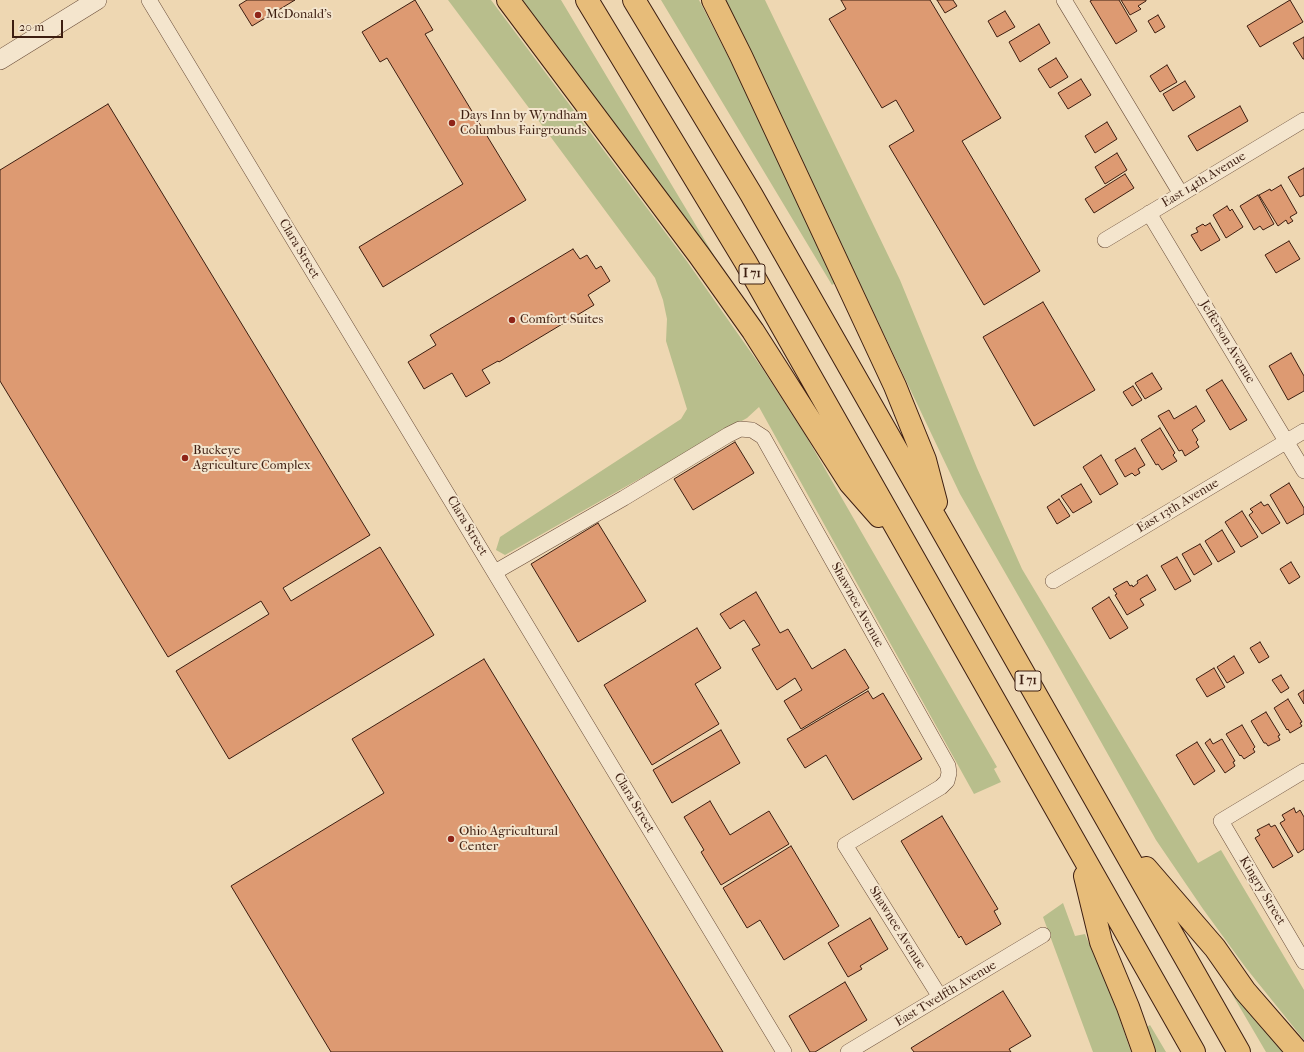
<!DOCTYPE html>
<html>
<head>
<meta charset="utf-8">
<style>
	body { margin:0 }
	#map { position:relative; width:1304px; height:1052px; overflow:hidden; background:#eed7b2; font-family:"IM FELL French Canon",serif }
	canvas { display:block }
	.scale { position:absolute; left:12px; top:20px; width:51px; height:18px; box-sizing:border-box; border:2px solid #3d1e11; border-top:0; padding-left:5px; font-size:12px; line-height:14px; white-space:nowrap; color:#3d1e11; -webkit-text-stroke:3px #f4e5cd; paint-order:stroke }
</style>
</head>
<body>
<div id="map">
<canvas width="1304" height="1052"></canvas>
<div class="scale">20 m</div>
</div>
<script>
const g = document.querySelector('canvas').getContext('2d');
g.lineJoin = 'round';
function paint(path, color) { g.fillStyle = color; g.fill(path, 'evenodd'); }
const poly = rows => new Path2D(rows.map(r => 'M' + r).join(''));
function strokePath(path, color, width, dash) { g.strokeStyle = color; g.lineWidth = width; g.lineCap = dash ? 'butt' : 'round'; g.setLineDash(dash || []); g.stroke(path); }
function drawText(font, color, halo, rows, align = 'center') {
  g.font = font + ' "IM FELL French Canon",serif'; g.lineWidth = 4; g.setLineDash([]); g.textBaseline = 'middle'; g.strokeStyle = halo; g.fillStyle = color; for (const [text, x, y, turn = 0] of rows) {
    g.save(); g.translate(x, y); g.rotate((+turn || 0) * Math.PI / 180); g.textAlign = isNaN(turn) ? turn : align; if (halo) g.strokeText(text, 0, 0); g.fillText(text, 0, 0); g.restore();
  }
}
const green = poly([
	[448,0,491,0,686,260,762,368,806,436,997,767,994,769,1001,782,974,794,759,407,747,418,505,555,496,550,500,537,681,419,687,409,666,341,667,319,663,300,655,278,550,136],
	[518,0,561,0,737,294],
	[661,0,699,0,732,64,835,283,832,285],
	[725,0,765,0,900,280,977,468,1022,569,1198,863,1221,850,1304,990,1304,1040,1246,968,1203,909,1156,840,1050,651,960,494],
	[1063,903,1075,936,1085,934,1114,1002,1131,1052,1093,1052,1043,917],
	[1237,990,1285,1052,1266,1052,1232,994],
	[1150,1025,1166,1052,1155,1052,1147,1027]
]);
const building = poly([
	[247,0,295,0,252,26,239,5,247,0],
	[415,0,433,30,425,34,526,200,383,287,359,247,463,184,387,58,380,62,362,32,415,0],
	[841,0,930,0,1001,118,962,141,1040,271,984,305,889,146,914,131,896,100,882,108,829,19,846,9,841,0],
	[937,0,953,0,957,6,945,13,937,0],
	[1092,0,1119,0,1137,31,1116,44,1090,1,1092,0],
	[1121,0,1146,0,1146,1,1138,6,1141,9,1130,15,1121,0],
	[1290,0,1303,22,1260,47,1247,26,1290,0],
	[1005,11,1015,27,997,37,988,21,1005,11],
	[1158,15,1165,27,1155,33,1148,21,1158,15],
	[1039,24,1050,43,1020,62,1009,42,1039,24],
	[1304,37,1304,59,1303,59,1293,43,1304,37],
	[1056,58,1068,77,1050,88,1038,69,1056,58],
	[1167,65,1177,82,1160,92,1150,76,1167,65],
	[1081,79,1091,95,1068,109,1058,93,1081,79],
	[1185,81,1195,97,1173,111,1163,94,1185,81],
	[108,104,370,535,283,588,291,601,380,547,434,635,229,759,176,671,269,614,261,601,168,657,0,381,0,170,108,104],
	[1240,106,1248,121,1197,151,1188,136,1240,106],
	[1107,122,1117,139,1095,153,1085,136,1107,122],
	[1117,153,1127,170,1105,184,1095,167,1117,153],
	[1304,168,1304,195,1300,197,1288,177,1304,168],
	[1125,174,1134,188,1094,213,1085,199,1125,174],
	[1281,185,1297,213,1290,217,1293,221,1288,224,1286,220,1278,226,1259,195,1270,189,1271,191,1281,185],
	[1258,195,1274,224,1263,230,1260,226,1254,230,1240,206,1258,195],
	[1227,206,1230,211,1232,209,1243,227,1226,238,1213,215,1227,206],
	[1210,223,1220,240,1201,251,1191,235,1198,232,1196,228,1203,224,1205,226,1210,223],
	[1289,241,1300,259,1276,273,1265,255,1289,241],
	[573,249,580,259,587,255,596,269,601,266,610,281,588,295,594,305,499,362,498,361,482,370,490,383,466,397,452,373,424,389,408,362,436,345,430,335,573,249],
	[1043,302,1095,390,1034,426,983,337,1043,302],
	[1291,353,1304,376,1304,391,1288,400,1269,366,1291,353],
	[1152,373,1162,389,1145,399,1135,383,1152,373],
	[1222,380,1247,420,1230,430,1206,390,1222,380],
	[1133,386,1142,400,1132,406,1123,392,1133,386],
	[1196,406,1205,421,1192,430,1198,440,1196,442,1199,447,1185,456,1182,450,1179,451,1158,416,1169,410,1174,419,1196,406],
	[1160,428,1175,453,1173,455,1177,461,1162,470,1158,464,1156,465,1141,440,1160,428],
	[735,442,754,473,693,510,674,479,735,442],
	[1135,448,1145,465,1138,469,1140,473,1135,476,1132,473,1125,477,1115,460,1135,448],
	[1101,455,1118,484,1100,495,1083,467,1101,455],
	[1289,483,1304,508,1304,514,1287,524,1270,495,1289,483],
	[1081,484,1092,502,1073,513,1061,496,1081,484],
	[1059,499,1070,516,1057,524,1047,507,1059,499],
	[1261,502,1264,506,1268,504,1280,523,1262,534,1249,515,1253,512,1250,509,1261,502],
	[1242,511,1258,537,1241,547,1225,522,1242,511],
	[598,523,646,601,578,642,531,564,598,523],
	[1222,530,1235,552,1218,562,1205,541,1222,530],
	[1200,544,1212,564,1194,575,1182,554,1200,544],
	[1177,557,1191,581,1175,590,1161,566,1177,557],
	[1291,562,1300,577,1289,584,1280,569,1291,562],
	[1147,575,1156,590,1140,599,1144,605,1127,615,1115,595,1117,594,1113,589,1127,581,1130,586,1132,585,1133,587,1138,583,1137,581,1147,575],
	[756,592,780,633,788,629,812,669,845,649,869,688,801,729,784,701,802,690,795,678,777,690,752,649,760,645,744,620,730,629,720,614,756,592],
	[1109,597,1128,628,1110,639,1092,608,1109,597],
	[697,628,721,668,695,684,719,724,652,765,604,685,697,628],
	[1260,642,1269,657,1259,663,1250,648,1260,642],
	[1234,656,1244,673,1227,683,1217,667,1234,656],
	[484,659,723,1052,331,1052,231,886,384,793,352,739,484,659],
	[1214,668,1225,687,1207,697,1196,679,1214,668],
	[1281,675,1289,688,1281,693,1272,680,1281,675],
	[1304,690,1304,704,1298,694,1304,690],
	[868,691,873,699,883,693,922,759,853,800,826,755,805,768,787,739,868,691],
	[1288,699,1302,722,1300,723,1302,726,1290,733,1288,729,1287,730,1274,708,1288,699],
	[1266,712,1280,735,1278,736,1280,740,1268,746,1266,743,1264,743,1251,721,1266,712],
	[1242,725,1255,747,1253,749,1255,752,1244,759,1241,755,1240,756,1226,734,1242,725],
	[721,730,740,763,672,803,653,770,721,730],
	[1210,739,1213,744,1222,739,1235,761,1233,762,1235,766,1225,773,1205,743,1210,739],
	[1197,742,1215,771,1194,785,1176,755,1197,742],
	[710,801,730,835,769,811,789,844,721,885,701,852,704,850,684,817,710,801],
	[1294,808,1296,813,1300,810,1304,817,1304,849,1298,853,1280,823,1285,820,1282,815,1294,808],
	[942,816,998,909,994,911,1001,924,966,945,961,936,959,938,901,841,942,816],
	[1269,824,1271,827,1275,825,1293,856,1273,868,1255,838,1260,835,1257,830,1269,824],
	[791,846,839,926,784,960,760,920,747,928,723,888,791,846],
	[870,918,888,949,860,966,862,969,848,977,828,943,870,918],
	[845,982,867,1020,815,1052,810,1052,789,1016,845,982],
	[1003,991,1031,1036,1009,1049,1011,1052,914,1052,911,1048,1003,991]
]);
const minor = poly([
	[149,0,784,1052],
	[1064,0,1181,194],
	[1149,213,1304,471],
	[1105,240,1304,120],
	[495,572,624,498,728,435,740,429,752,430,763,437,948,766,949,773,947,781,941,787,845,845,940,997],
	[1053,581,1304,431],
	[1304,771,1221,821,1304,962],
	[848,1052,1043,935]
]);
const tertiary = poly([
	[0,60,97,0]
]);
const motorway = poly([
	[508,0,699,255,753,331,850,483,879,516],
	[587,0,745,261,1194,1052],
	[634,0,751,194,1239,1052],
	[713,0,741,56,895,386,925,460,936,502],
	[1146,868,1215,948,1245,991,1298,1052],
	[1085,876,1101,942,1128,1007,1144,1052]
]);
const markers = [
	[258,15,4,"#8f2418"],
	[452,123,4,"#8f2418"],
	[512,320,4,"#8f2418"],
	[185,458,4,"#8f2418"],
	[451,839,4,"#8f2418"]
];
const shields = [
	[752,274,26],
	[1028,681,26]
];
const shieldNames = [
	["I 71",752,274],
	["I 71",1028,681]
];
const poiNames = [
	["McDonald's",266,15],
	["Days Inn by Wyndham",460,116],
	["Columbus Fairgrounds",460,131],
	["Comfort Suites",520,320],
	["Buckeye",193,451],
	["Agriculture Complex",193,466],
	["Ohio Agricultural",459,832],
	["Center",459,847]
];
const streetNames = [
	["East 14th Avenue",1204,180,-31],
	["Clara Street",299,249,59],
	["Jefferson Avenue",1227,342,59],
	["East 13th Avenue",1178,506,-31],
	["Clara Street",467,526,59],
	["Shawnee Avenue",857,605,61],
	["Clara Street",634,803,59],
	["Kingry Street",1262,891,59],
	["Shawnee Avenue",897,928,58],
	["East Twelfth Avenue",946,994,-31]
];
paint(green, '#b8be8c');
paint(building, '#dd9a72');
strokePath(building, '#3d1e11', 1);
strokePath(minor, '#694c39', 16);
strokePath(tertiary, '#694c39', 20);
strokePath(motorway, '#3d1e11', 24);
strokePath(minor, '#f4e5cd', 15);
strokePath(tertiary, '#f4e5cd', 19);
strokePath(motorway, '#e7bc79', 22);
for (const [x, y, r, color] of markers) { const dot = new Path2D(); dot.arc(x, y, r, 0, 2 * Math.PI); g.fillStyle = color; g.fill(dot); strokePath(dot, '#f4e5cd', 1.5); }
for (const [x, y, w] of shields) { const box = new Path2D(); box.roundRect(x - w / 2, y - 10, w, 20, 3); g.fillStyle = '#f4e5cd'; g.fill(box); strokePath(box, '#3d1e11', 1); }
drawText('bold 12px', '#3d1e11', null, shieldNames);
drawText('13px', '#3d1e11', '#f4e5cd', poiNames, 'left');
drawText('13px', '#3d1e11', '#f4e5cd', streetNames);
</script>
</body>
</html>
